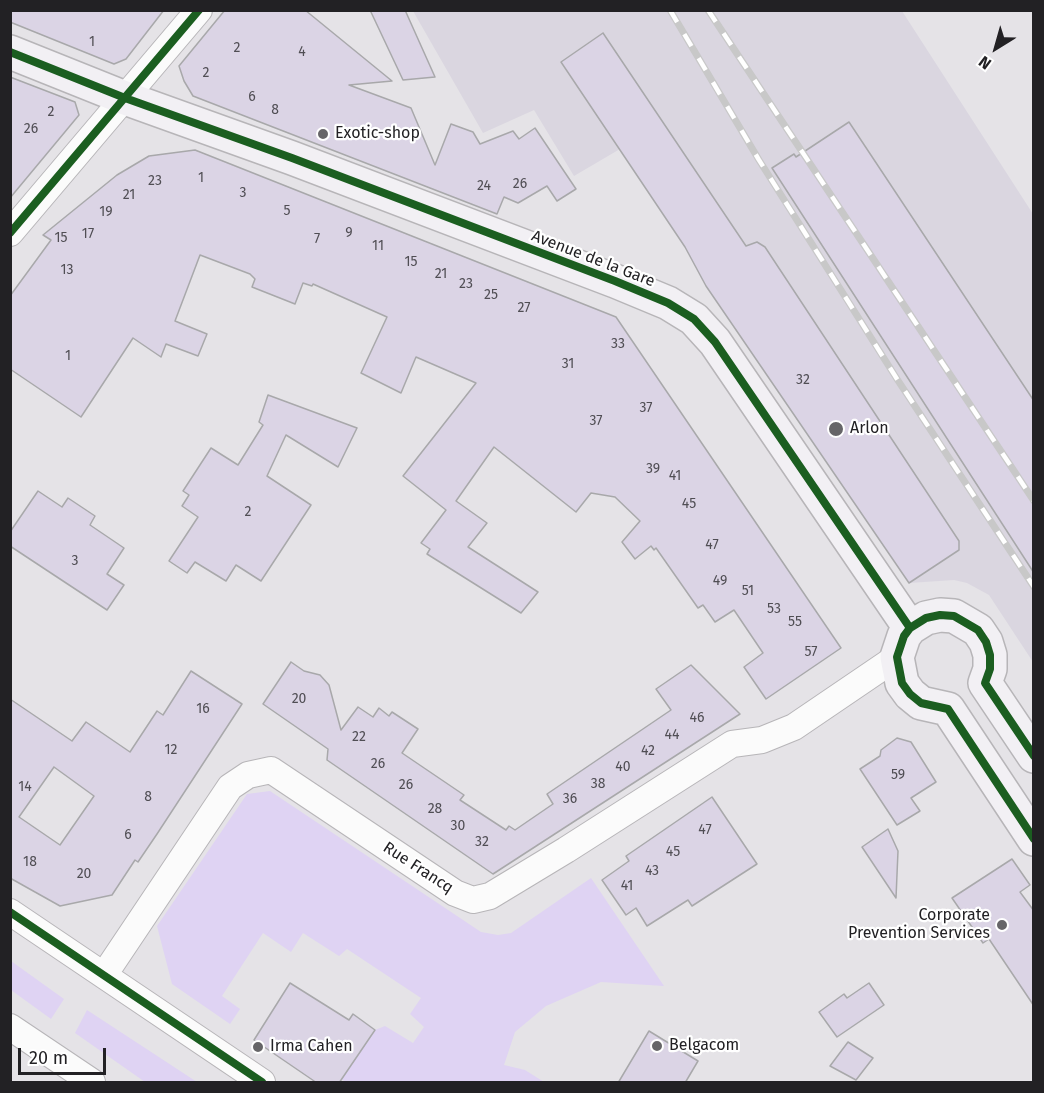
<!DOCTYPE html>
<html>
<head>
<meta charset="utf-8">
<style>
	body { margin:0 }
	#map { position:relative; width:1044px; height:1093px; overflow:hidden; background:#e5e3e7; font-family:"Fira Sans",sans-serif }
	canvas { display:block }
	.frame { position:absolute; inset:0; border:12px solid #222124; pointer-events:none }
	.north { position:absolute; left:966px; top:18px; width:60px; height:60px; -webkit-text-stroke:4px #fff; paint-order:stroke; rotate:217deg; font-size:16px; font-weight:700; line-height:24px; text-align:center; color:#222124 }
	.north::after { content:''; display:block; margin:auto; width:21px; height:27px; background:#222124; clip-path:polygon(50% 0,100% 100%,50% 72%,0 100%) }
	.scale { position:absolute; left:18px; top:1048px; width:88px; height:27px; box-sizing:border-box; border:3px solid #222124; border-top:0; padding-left:8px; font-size:18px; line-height:21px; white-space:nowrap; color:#222124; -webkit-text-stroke:4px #fff; paint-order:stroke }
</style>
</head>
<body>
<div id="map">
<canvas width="1044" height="1093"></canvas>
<div class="frame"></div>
<div class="north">N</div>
<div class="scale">20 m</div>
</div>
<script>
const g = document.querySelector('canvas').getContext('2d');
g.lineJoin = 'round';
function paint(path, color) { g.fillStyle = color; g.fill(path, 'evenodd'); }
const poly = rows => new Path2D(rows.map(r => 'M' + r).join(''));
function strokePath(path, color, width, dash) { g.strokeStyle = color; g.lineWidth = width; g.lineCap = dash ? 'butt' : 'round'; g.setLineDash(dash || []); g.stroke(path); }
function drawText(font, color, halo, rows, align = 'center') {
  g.font = font + ' "Fira Sans",sans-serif'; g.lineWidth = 4.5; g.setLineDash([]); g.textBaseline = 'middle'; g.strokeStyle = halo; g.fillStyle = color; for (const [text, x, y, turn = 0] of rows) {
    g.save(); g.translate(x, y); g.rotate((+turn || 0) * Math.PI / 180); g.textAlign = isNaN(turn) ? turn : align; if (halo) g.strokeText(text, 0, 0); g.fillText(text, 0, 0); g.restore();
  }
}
const built = poly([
	[413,11,902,11,1033,214,1033,662,989,595,967,583,954,580,909,583,706,286,685,247,620,149,574,176,534,110,483,133]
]);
const green = poly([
	[270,791,481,932,498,935,511,933,591,878,664,986,601,982,546,1006,515,1032,504,1065,525,1070,544,1082,346,1082,341,1079,375,1030,385,1026,413,1043,424,1027,410,1014,421,998,347,949,339,956,303,933,291,952,263,933,222,996,240,1009,230,1024,172,984,157,926,247,794],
	[11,961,64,999,51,1019,11,990],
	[87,1010,197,1082,145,1082,75,1033]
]);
const building = poly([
	[10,10,164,10,126,59,114,64,10,22,10,10],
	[225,10,305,10,392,81,349,85,411,108,435,165,451,124,473,132,480,144,513,131,519,139,535,128,576,189,557,201,547,186,518,203,504,197,497,214,193,96,184,81,179,66,225,10],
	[370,10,405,10,435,77,403,80,370,10],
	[603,33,746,246,757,242,765,247,959,541,959,550,909,583,706,286,685,247,561,62,603,33],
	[10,77,75,102,79,115,10,198,10,77],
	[849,122,1034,401,1034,573,772,168,794,154,796,157,849,122],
	[195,150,616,317,841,648,766,699,744,667,763,653,734,610,715,622,703,605,698,608,656,548,654,550,651,546,635,559,622,542,640,521,615,497,591,493,576,512,494,447,456,501,487,523,468,547,538,592,521,613,427,554,430,549,421,543,446,510,403,476,476,383,416,357,401,393,361,373,387,317,313,284,312,286,303,283,295,304,252,287,255,279,250,274,200,255,175,321,207,334,198,356,166,344,161,357,133,338,81,417,10,369,10,296,51,240,43,235,117,175,149,156,195,150],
	[268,395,357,428,338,467,286,435,267,476,311,505,261,581,236,565,226,581,195,562,187,573,169,561,198,517,182,506,189,495,183,491,211,448,238,465,263,425,259,422,268,395],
	[38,491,62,507,68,498,95,516,90,525,124,548,107,574,124,585,107,610,10,546,10,532,38,491],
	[291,662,304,671,320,675,329,685,341,730,358,707,373,717,379,708,389,716,392,712,418,729,402,753,464,795,460,800,506,830,509,826,515,830,553,804,547,794,671,710,656,689,691,665,740,714,493,874,327,760,328,749,263,704,291,662],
	[191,671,242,704,157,834,138,862,135,860,112,895,60,906,10,878,10,699,72,741,86,722,130,752,157,711,163,715,191,671],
	[54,767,94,796,60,845,19,817,54,767],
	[897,738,911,742,936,782,911,798,920,811,897,825,860,769,880,756,881,750,897,738],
	[712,797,757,864,692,906,688,900,647,926,636,908,626,915,602,880,629,861,626,856,712,797],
	[888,829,898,851,896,898,862,847,888,829],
	[1012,859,1030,885,1020,892,1034,911,1034,1006,989,939,983,943,952,898,1012,859],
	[290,983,349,1020,353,1014,375,1030,339,1083,317,1083,254,1040,290,983],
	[869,983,884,1005,837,1037,819,1012,844,994,847,998,869,983],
	[649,1031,698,1061,685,1083,618,1083,649,1031],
	[848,1042,873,1058,856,1080,830,1066,848,1042]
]);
const street = poly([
	[10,233,199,10],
	[10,912,262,1082],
	[104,975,230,787,248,775,271,770,455,893,473,900,490,896,566,850,732,744,762,740,794,727,897,657],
	[10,1027,92,1082]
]);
const secondary = poly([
	[10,52,125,98,292,158,615,281,668,303,694,319,715,342,910,628],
	[1034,756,985,683,990,669,990,655,986,642,978,630,954,616,940,615,926,618,910,628,904,636,897,657,902,683,910,694,921,703,948,709,1034,839]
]);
const rail = poly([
	[670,10,759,160,897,379,1034,587],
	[708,10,1034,501]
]);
const cycleway = poly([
	[10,52,125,98,292,158,615,281,668,303,694,319,715,342,910,628],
	[10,233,199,10],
	[1034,756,985,683,990,669,990,655,986,642,978,630,954,616,940,615,926,618,910,628,904,636,897,657,902,683,910,694,921,703,948,709,1034,839],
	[10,912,262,1082]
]);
const markers = [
	[323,134,6,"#666568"],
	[836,429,8,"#666568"],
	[1002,925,6,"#666568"],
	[657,1046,6,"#666568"],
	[258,1047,6,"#666568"]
];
const numberNames = [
	["1",92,42],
	["2",237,48],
	["4",302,52],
	["2",206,73],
	["6",252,97],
	["8",275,110],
	["2",51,112],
	["26",31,129],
	["1",201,178],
	["23",155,181],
	["26",520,184],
	["24",484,186],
	["3",243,193],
	["21",129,195],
	["5",287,211],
	["19",106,212],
	["9",349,233],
	["17",88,234],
	["15",61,238],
	["7",317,239],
	["11",378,246],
	["15",411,262],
	["13",67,270],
	["21",441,274],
	["23",466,284],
	["25",491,295],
	["27",524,308],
	["33",618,344],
	["1",68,356],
	["31",568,364],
	["32",803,380],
	["37",646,408],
	["37",596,421],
	["39",653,469],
	["41",675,476],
	["45",689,504],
	["2",248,512],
	["47",712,545],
	["3",75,561],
	["49",720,581],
	["51",748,591],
	["53",774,609],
	["55",795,622],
	["57",811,652],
	["20",299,699],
	["16",203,709],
	["46",697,718],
	["44",672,735],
	["22",359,737],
	["12",171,750],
	["42",648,751],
	["26",378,764],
	["40",623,767],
	["59",898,775],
	["38",598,784],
	["26",406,785],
	["14",25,787],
	["8",148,797],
	["36",570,799],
	["28",435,809],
	["30",458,826],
	["47",705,830],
	["6",128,835],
	["32",482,842],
	["45",673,852],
	["18",30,862],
	["43",652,871],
	["20",84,874],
	["41",627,886]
];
const poiNames = [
	["Exotic-shop",335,134],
	["Arlon",850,429],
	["Corporate",990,916,"right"],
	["Prevention Services",990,934,"right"],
	["Belgacom",669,1046],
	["Irma Cahen",270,1047]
];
const streetNames = [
	["Avenue de la Gare",593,259,21],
	["Rue Francq",418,868,33]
];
paint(built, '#dad6e0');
paint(green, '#dfd3f3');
paint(building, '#dbd4e5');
strokePath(building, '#a8a8aa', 1.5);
strokePath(street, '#b7b5b8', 28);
strokePath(secondary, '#b7b5b8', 36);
strokePath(street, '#fbfbfb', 26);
strokePath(secondary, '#f2f0f4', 33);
strokePath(rail, '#c8c8c8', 7);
strokePath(rail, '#fff', 4.5, [14]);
strokePath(cycleway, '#1b5e20', 8);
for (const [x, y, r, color] of markers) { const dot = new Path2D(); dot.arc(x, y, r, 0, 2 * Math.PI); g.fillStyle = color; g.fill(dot); strokePath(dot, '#fff', 2); }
drawText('14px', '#504e54', null, numberNames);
drawText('16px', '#222124', '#fff', poiNames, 'left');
drawText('16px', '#222124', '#fff', streetNames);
</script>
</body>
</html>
